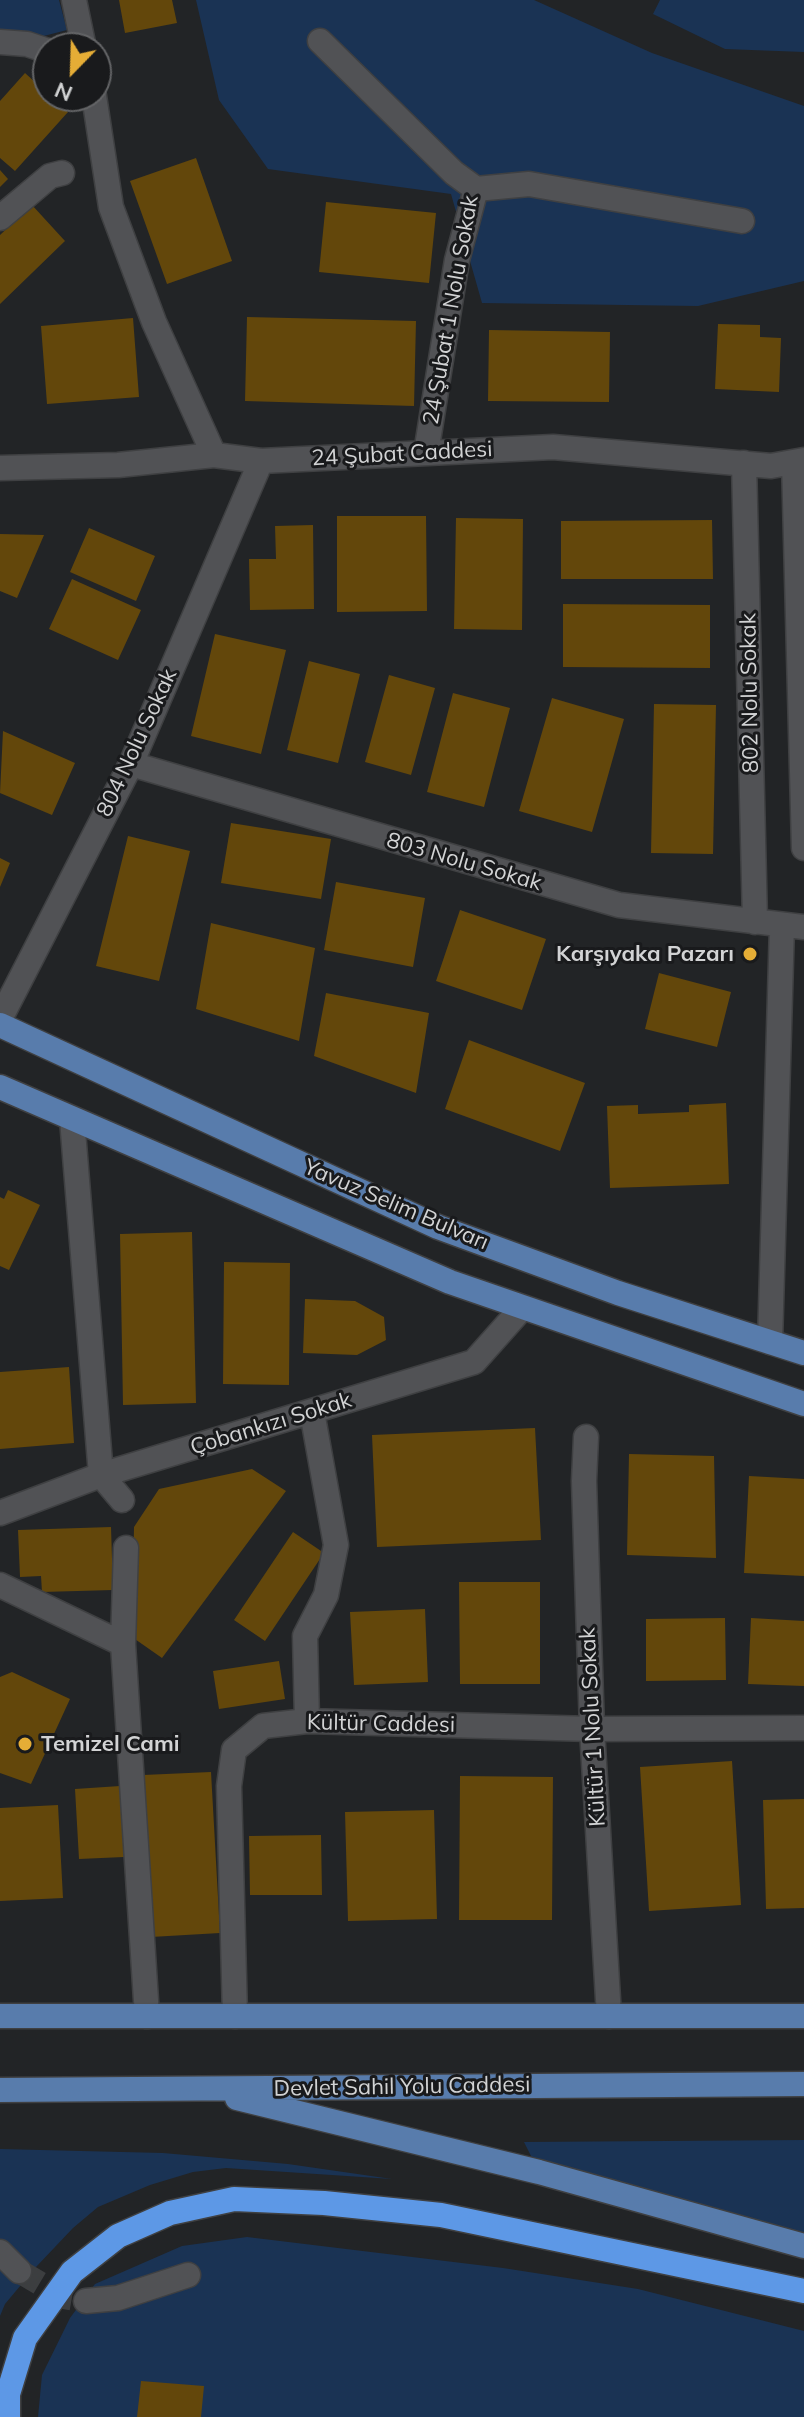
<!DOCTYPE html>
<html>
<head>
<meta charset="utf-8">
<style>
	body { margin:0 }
	#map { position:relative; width:804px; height:2417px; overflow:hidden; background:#222426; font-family:Mulish,sans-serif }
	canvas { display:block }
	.north { position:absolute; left:32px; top:32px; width:80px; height:80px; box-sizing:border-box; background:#191a1c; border:2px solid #636466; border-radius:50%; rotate:203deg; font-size:22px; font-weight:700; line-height:32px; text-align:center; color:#d2d3d4 }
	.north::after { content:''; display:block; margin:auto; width:28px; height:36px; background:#e5ad36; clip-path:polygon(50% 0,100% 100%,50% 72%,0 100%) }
</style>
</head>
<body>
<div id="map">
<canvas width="804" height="2417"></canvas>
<div class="north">N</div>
</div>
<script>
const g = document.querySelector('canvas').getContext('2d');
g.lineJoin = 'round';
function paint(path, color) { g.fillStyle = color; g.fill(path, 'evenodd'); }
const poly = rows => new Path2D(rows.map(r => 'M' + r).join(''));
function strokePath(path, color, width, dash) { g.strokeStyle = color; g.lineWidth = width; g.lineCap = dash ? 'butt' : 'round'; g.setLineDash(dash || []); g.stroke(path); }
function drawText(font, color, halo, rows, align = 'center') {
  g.font = font + ' Mulish,sans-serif'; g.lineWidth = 6; g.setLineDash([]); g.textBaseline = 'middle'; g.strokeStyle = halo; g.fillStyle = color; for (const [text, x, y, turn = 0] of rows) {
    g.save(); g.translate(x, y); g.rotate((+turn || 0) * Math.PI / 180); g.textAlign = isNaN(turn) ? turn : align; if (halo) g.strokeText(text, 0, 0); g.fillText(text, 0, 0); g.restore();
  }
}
const green = poly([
	[0,0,59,0,67,30,36,38,0,31],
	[196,0,534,0,652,53,804,106,804,281,698,306,482,303,451,194,268,169,219,100],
	[660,0,804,0,804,52,725,49,653,14],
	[804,2140,804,2246,539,2172,524,2142],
	[0,2149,163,2153,288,2164,392,2179,226,2168,193,2172,150,2185,98,2207,73,2228,36,2267,5,2304,0,2316],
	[247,2237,503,2268,638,2289,804,2331,804,2417,38,2417,42,2375,70,2318,95,2284,182,2246]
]);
const building = poly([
	[119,0,172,0,177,23,125,33],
	[25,73,68,112,15,171,0,158,0,101],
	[196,158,232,261,167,284,130,181],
	[0,170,8,179,0,187],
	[326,202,436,213,429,283,319,272],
	[32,205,65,241,0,304,0,235],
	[247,317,416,321,414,406,245,401],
	[133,318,139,397,47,404,41,326],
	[718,324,760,325,760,337,781,338,779,392,715,389],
	[489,330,610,332,609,402,488,401],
	[337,516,426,516,427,611,337,612],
	[456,518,523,519,522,630,454,629],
	[712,520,713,579,561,579,561,521],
	[313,525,314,609,250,610,249,559,276,559,275,526],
	[89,528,155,556,136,601,70,572],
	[0,534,44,535,17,598,0,591],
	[72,579,141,610,118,660,49,629],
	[563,604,710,605,710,668,563,667],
	[215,634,286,650,261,754,191,736],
	[309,661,360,674,338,763,287,750],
	[389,675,435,688,411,775,365,762],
	[453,693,510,708,484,807,427,792],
	[552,698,624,719,592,832,519,811],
	[654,704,716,705,713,854,651,853],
	[3,731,75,763,52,815,0,793],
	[231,823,331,839,321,899,221,883],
	[128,836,190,851,159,981,96,966],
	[0,858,10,863,0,887],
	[336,882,425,898,413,967,324,950],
	[460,910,546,939,522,1010,436,981],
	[211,923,315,948,299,1041,196,1009],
	[659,973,731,992,717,1047,645,1029],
	[326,993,429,1013,416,1093,314,1056],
	[469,1040,585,1083,560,1151,445,1109],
	[726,1103,729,1184,610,1188,607,1106,638,1105,638,1114,689,1112,689,1105],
	[8,1190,40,1205,9,1270,0,1266,0,1197,4,1199],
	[192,1232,196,1403,123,1405,120,1234],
	[224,1262,290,1263,289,1385,223,1384],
	[305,1299,355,1301,384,1317,386,1340,357,1355,303,1353],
	[69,1367,74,1443,0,1449,0,1372],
	[535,1428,541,1540,377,1547,372,1435],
	[629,1454,714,1456,716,1558,627,1555],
	[252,1469,286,1491,162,1658,132,1637,134,1527,159,1489],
	[749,1476,804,1479,804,1576,744,1573],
	[111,1527,113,1590,42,1592,41,1576,20,1577,18,1530],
	[293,1532,324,1553,265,1641,234,1620],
	[459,1582,540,1582,540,1684,460,1684],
	[425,1609,428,1682,354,1685,350,1612],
	[725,1618,726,1680,646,1681,646,1619],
	[751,1618,804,1621,804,1686,748,1684],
	[279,1661,285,1699,219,1709,213,1671],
	[12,1672,70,1699,31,1784,0,1773,0,1677],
	[732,1761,741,1905,649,1911,640,1767],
	[211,1772,220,1933,151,1937,143,1775],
	[460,1776,553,1777,552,1920,459,1920],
	[120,1786,124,1857,79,1859,75,1789],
	[804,1799,804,1908,766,1909,763,1800],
	[58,1805,63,1898,0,1901,0,1808],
	[434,1810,437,1919,348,1921,345,1812],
	[321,1835,322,1895,250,1895,249,1836],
	[141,2381,204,2386,201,2417,137,2417]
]);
const minorTunnel = poly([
	[19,2271,63,2297,86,2301]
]);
const minor = poly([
	[74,0,84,48],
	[320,41,454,173,476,189,457,260,426,453],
	[0,42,27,44,48,51],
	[94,96,111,207,154,322,214,455],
	[476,189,529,184,742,221],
	[0,218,50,176,62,173],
	[794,462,804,848],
	[744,463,755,922],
	[0,468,118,465,214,455,261,461,553,447,771,466,804,460],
	[131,764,619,905,804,927],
	[0,1019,131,764,261,461],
	[72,1119,101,1475,122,1500],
	[770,1342,782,925],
	[586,1437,584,1481,592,1729,609,2016],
	[0,1513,101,1475,474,1362,522,1308],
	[0,1585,123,1644,147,2016],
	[123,1644,126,1548],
	[307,1721,305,1636,326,1595,336,1545,312,1412],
	[235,2016,229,1786,234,1750,263,1726,307,1721,592,1729,804,1728],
	[0,2252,19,2271],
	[86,2301,118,2298,188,2275]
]);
const major = poly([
	[0,1025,438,1227,618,1293,804,1353],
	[0,1087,450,1282,804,1404],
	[0,2016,804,2016],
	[0,2090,804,2084],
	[237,2098,539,2172,804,2246]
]);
const highway = poly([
	[8,2417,8,2394,25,2338,72,2272,118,2236,170,2213,234,2199,324,2203,441,2215,804,2291]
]);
const markers = [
	[750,954,8,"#e5ad36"],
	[25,1744,8,"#e5ad36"]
];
const streetNames = [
	["24 Şubat 1 Nolu Sokak",451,310,-80],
	["24 Şubat Caddesi",402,454,-3],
	["802 Nolu Sokak",750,693,-91],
	["804 Nolu Sokak",137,743,-65],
	["803 Nolu Sokak",464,862,16],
	["Yavuz Selim Bulvarı",396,1205,23],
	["Çobankızı Sokak",271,1424,-17],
	["Kültür Caddesi",381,1724,1],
	["Kültür 1 Nolu Sokak",593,1727,-93],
	["Devlet Sahil Yolu Caddesi",402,2087,-1]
];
const poiNames = [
	["Karşıyaka Pazarı",734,954],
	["Temizel Cami",41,1744,"left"]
];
paint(green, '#1a3354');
paint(building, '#63470b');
strokePath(minorTunnel, '#3c3e40', 24, [24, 12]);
strokePath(minor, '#3f4042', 27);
strokePath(major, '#3f4042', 27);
strokePath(highway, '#3f4042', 27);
strokePath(minor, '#515255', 24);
strokePath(major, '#587cac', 24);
strokePath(highway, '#5d98e6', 24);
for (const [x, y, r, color] of markers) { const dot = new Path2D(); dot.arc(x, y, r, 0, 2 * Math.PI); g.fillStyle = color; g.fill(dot); strokePath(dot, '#191a1c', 3); }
drawText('22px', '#d2d3d4', '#191a1c', streetNames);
drawText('bold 22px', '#d2d3d4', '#191a1c', poiNames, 'right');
</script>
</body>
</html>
